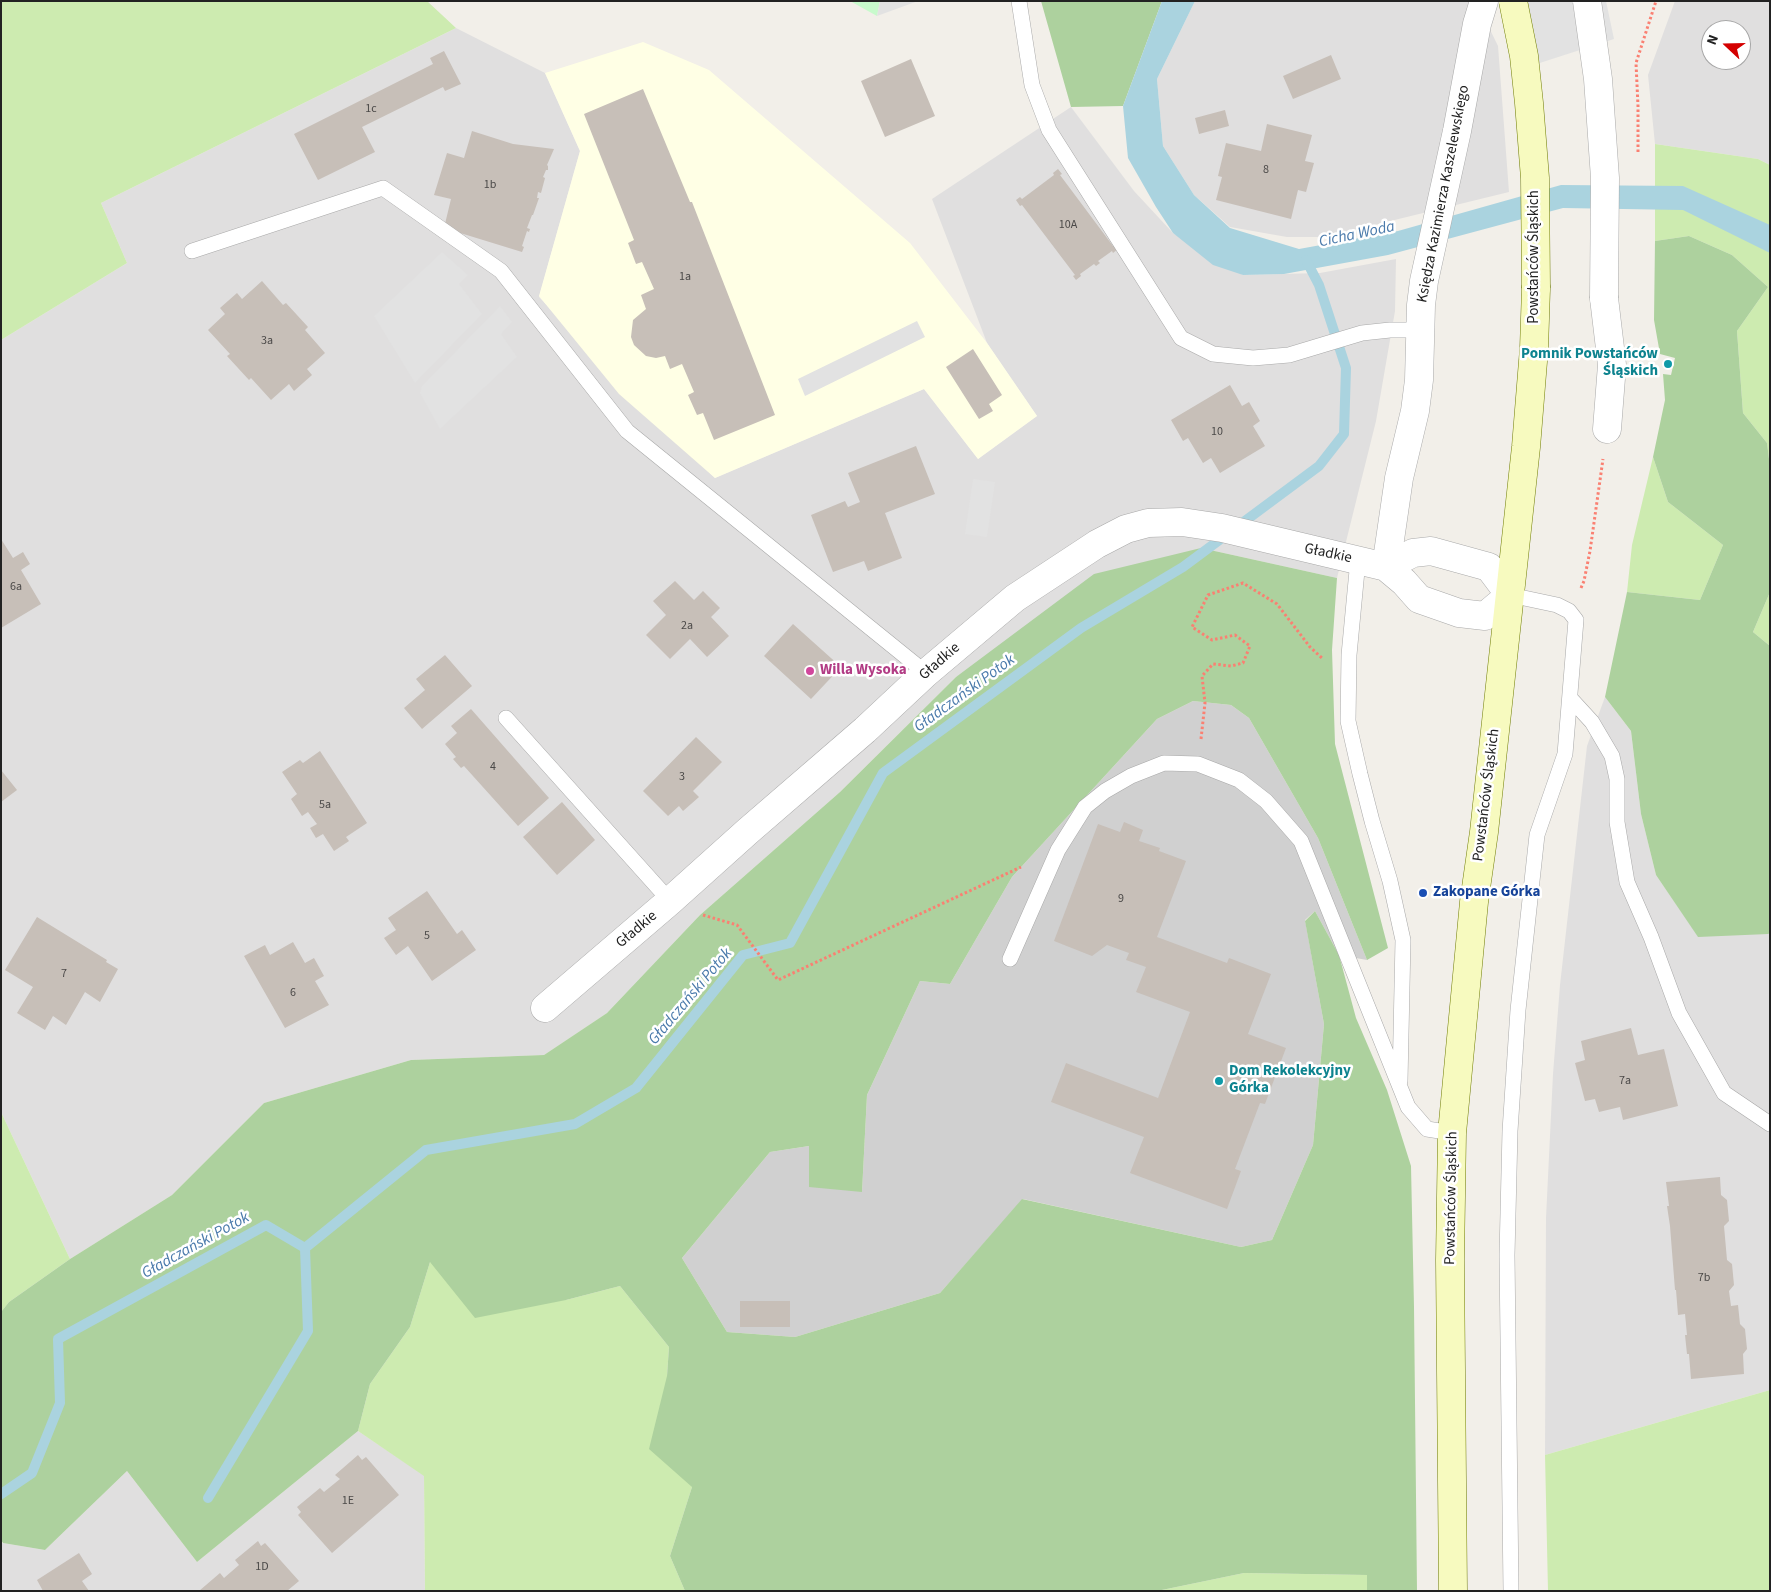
<!DOCTYPE html>
<html>
<head>
<meta charset="utf-8">
<style>
	body { margin:0 }
	#map { position:relative; width:1771px; height:1592px; overflow:hidden; background:#f2efe9; font-family:"Source Sans 3",sans-serif }
	canvas { display:block }
	.frame { position:absolute; inset:0; border:2px solid #222; pointer-events:none }
	.north { position:absolute; left:1701px; top:20px; width:50px; height:50px; box-sizing:border-box; background:#fff; border:1px solid #a7a7a7; border-radius:50%; rotate:291deg; font-size:14px; font-weight:700; line-height:20px; text-align:center; color:#222 }
	.north::after { content:''; display:block; margin:auto; width:18px; height:22px; background:#d40000; clip-path:polygon(50% 0,100% 100%,50% 72%,0 100%) }
</style>
</head>
<body>
<div id="map">
<canvas width="1771" height="1592"></canvas>
<div class="frame"></div>
<div class="north">N</div>
</div>
<script>
const g = document.querySelector('canvas').getContext('2d');
g.lineJoin = 'round';
function paint(path, color) { g.fillStyle = color; g.fill(path, 'evenodd'); }
const poly = rows => new Path2D(rows.map(r => 'M' + r).join(''));
function strokePath(path, color, width, dash) { g.strokeStyle = color; g.lineWidth = width; g.lineCap = dash ? 'butt' : 'round'; g.setLineDash(dash || []); g.stroke(path); }
function drawText(font, color, halo, rows, align = 'center') {
  g.font = font + ' "Source Sans 3",sans-serif'; g.lineWidth = 5; g.setLineDash([]); g.textBaseline = 'middle'; g.strokeStyle = halo; g.fillStyle = color; for (const [text, x, y, turn = 0] of rows) {
    g.save(); g.translate(x, y); g.rotate((+turn || 0) * Math.PI / 180); g.textAlign = isNaN(turn) ? turn : align; if (halo) g.strokeText(text, 0, 0); g.fillText(text, 0, 0); g.restore();
  }
}
const residential = poly([
	[1195,1,1476,1,1498,46,1509,192,1325,237,1287,237,1230,227,1194,195,1163,146,1157,79],
	[1675,1,1770,1,1770,165,1758,159,1655,144,1648,75],
	[1711,30,1741,30,1741,60,1711,60],
	[456,28,545,73,580,151,539,297,715,478,924,389,978,459,1037,416,987,343,932,199,1071,107,1134,191,1173,233,1243,275,1320,273,1396,259,1395,311,1376,421,1337,578,1201,548,956,677,840,792,700,915,607,1013,544,1055,411,1060,264,1103,172,1195,70,1259,1,1112,1,340,127,263,101,203],
	[1605,697,1631,731,1641,814,1656,875,1698,936,1770,933,1770,1390,1545,1455,1546,1218,1553,1074,1560,985,1587,746],
	[358,1431,424,1475,425,1591,1,1591,1,1544,3,1543,45,1550,127,1471,197,1562]
]);
const education = poly([
	[643,42,709,70,910,243,987,343,1037,416,978,459,924,389,715,478,619,394,539,296,580,151,545,73]
]);
const religious = poly([
	[1193,701,1231,705,1249,718,1318,838,1367,960,1339,955,1315,911,1305,920,1324,1024,1313,1145,1272,1240,1241,1247,1023,1199,940,1293,795,1337,727,1332,682,1258,770,1152,809,1146,862,1192,867,1095,920,981,950,984,1012,877,1157,719]
]);
const grass = poly([
	[1,1,427,1,456,28,101,203,127,263,1,340],
	[1655,144,1758,159,1770,165,1770,467,1767,443,1743,413,1737,331,1768,287,1732,255,1689,236,1655,241],
	[1653,457,1668,502,1723,545,1700,600,1627,592,1632,545],
	[1770,592,1770,646,1753,632],
	[1,1112,70,1259,9,1302,1,1312],
	[430,1262,566,1300,620,1286,669,1347,667,1376,692,1487,670,1556,685,1591,425,1591,424,1476,358,1431,370,1384,410,1327],
	[1770,1390,1770,1591,1548,1591,1545,1455],
	[1244,1573,1367,1575,1367,1591,1157,1591]
]);
const forest = poly([
	[1041,1,1162,1,1123,106,1071,107],
	[1689,236,1732,255,1768,287,1737,331,1743,413,1767,443,1770,467,1770,592,1753,632,1770,646,1770,933,1768,934,1698,937,1656,875,1641,814,1631,731,1605,697,1627,592,1700,600,1723,545,1668,502,1653,457,1665,400,1663,374,1671,375,1675,358,1660,354,1654,320,1655,241],
	[1201,548,1337,578,1332,650,1335,744,1388,948,1367,960,1318,838,1249,718,1231,705,1193,701,1157,719,1012,877,950,984,920,981,867,1095,862,1192,809,1187,809,1146,770,1152,682,1258,727,1332,795,1337,940,1293,1022,1199,1241,1247,1272,1240,1313,1145,1324,1024,1305,921,1315,911,1339,955,1356,1018,1387,1090,1411,1166,1414,1307,1417,1591,1367,1591,1367,1575,1244,1573,1157,1591,685,1591,670,1556,692,1487,649,1449,667,1376,669,1347,620,1286,566,1300,475,1318,430,1262,410,1327,370,1384,358,1431,197,1562,127,1471,45,1550,3,1543,1,1540,1,1312,9,1302,70,1259,172,1195,264,1103,411,1060,544,1055,607,1013,700,915,840,792,956,677,1094,574]
]);
const park = poly([
	[850,1,880,1,877,16]
]);
const parking = poly([
	[880,1,918,1,877,16],
	[1505,1,1606,1,1614,39,1518,70],
	[442,252,468,275,459,284,482,314,415,383,374,316],
	[500,306,512,322,501,334,517,357,440,429,420,393,422,386],
	[917,321,925,337,805,396,798,379],
	[973,479,995,482,987,537,965,534]
]);
const water = poly([
	[1162,1,1195,1,1157,79,1163,146,1194,195,1230,228,1299,249,1398,231,1561,185,1683,186,1770,225,1770,253,1683,210,1563,208,1388,255,1284,274,1243,275,1213,265,1173,233,1156,207,1128,158,1123,106]
]);
const stream = poly([
	[1,1494,32,1473,60,1403,58,1339,266,1225,305,1248,426,1150,575,1124,636,1088,743,955,790,943,883,773,1081,628,1183,567,1319,466,1344,434,1346,368,1319,285,1306,260],
	[208,1498,308,1331,305,1248]
]);
const building = poly([
	[444,51,461,84,445,91,443,87,362,127,375,152,318,180,294,134,433,64,430,58],
	[1331,55,1341,79,1293,99,1283,76],
	[911,59,935,116,885,137,861,81],
	[643,89,690,202,692,202,775,415,714,440,703,413,697,415,688,395,694,392,682,364,670,369,665,356,656,358,646,356,634,345,631,337,633,320,646,309,641,295,654,289,642,262,636,264,628,243,634,240,584,114],
	[1225,110,1229,126,1199,134,1195,118],
	[1267,124,1312,135,1305,161,1314,163,1306,192,1298,190,1291,219,1216,200,1222,177,1218,176,1226,143,1261,151],
	[472,131,513,144,554,149,547,165,548,166,548,170,546,170,543,177,545,178,541,193,538,192,537,198,539,198,533,215,532,215,527,228,530,229,529,232,527,231,522,246,524,247,522,252,444,228,451,199,434,195,447,153,464,158],
	[1058,169,1062,174,1060,175,1113,246,1115,244,1118,249,1113,253,1112,251,1098,261,1100,263,1096,266,1094,264,1080,274,1081,276,1076,280,1073,276,1075,275,1022,205,1020,206,1016,200,1020,197,1022,199,1054,175,1053,173],
	[262,281,283,305,286,303,308,327,305,330,325,353,307,369,312,375,294,391,289,384,271,400,251,378,249,380,227,356,230,354,208,330,225,314,220,308,237,293,242,299],
	[973,349,1002,395,989,404,993,411,979,419,946,367],
	[1230,385,1242,406,1249,402,1260,421,1253,426,1265,446,1220,473,1211,458,1203,463,1188,438,1183,441,1171,420],
	[916,446,935,494,885,513,902,558,868,571,864,561,833,572,811,515,845,501,848,507,860,502,848,473],
	[1,539,13,558,23,552,30,564,21,570,41,604,1,628],
	[675,581,694,600,703,591,720,608,711,617,729,636,707,657,690,639,670,659,646,635,666,615,653,601],
	[793,624,841,667,811,699,764,656],
	[445,655,472,686,422,729,404,708,425,690,416,679],
	[471,709,549,798,518,826,464,766,461,768,453,759,456,757,445,744,457,733,451,726],
	[696,737,722,762,693,791,699,797,683,811,679,806,668,816,643,791],
	[320,751,367,823,346,837,349,841,334,851,323,834,316,838,310,828,317,824,308,812,302,816,291,799,297,794,282,772,300,760,303,763],
	[1,770,17,790,1,802],
	[562,802,595,840,557,875,523,837],
	[1124,822,1143,830,1139,841,1160,848,1159,851,1186,861,1157,937,1227,963,1229,958,1271,974,1248,1034,1286,1048,1265,1104,1260,1103,1235,1169,1241,1171,1227,1209,1130,1173,1144,1137,1051,1102,1066,1063,1158,1098,1190,1012,1136,992,1146,967,1126,960,1129,953,1107,945,1092,956,1054,941,1098,824,1120,832],
	[427,891,457,934,462,930,476,950,432,981,408,946,396,955,384,938,396,930,388,918],
	[37,917,107,960,106,962,118,969,100,1002,85,992,66,1025,53,1016,45,1030,17,1013,33,987,5,970],
	[293,942,305,963,314,958,324,976,315,981,329,1005,285,1028,244,956,265,945,270,955],
	[1631,1028,1638,1055,1664,1049,1678,1106,1623,1120,1620,1107,1599,1112,1595,1099,1585,1101,1575,1063,1585,1060,1581,1041],
	[1720,1177,1721,1195,1727,1200,1729,1221,1724,1226,1727,1260,1732,1264,1734,1285,1729,1291,1731,1306,1738,1305,1740,1324,1745,1329,1747,1349,1743,1354,1744,1374,1691,1379,1689,1354,1687,1354,1685,1335,1687,1335,1685,1314,1678,1315,1676,1290,1675,1290,1670,1226,1667,1206,1669,1206,1666,1182],
	[740,1301,790,1301,790,1327,740,1327],
	[358,1455,362,1460,366,1457,399,1495,332,1553,298,1515,301,1512,297,1507,320,1488,324,1492,340,1479,335,1475],
	[258,1541,261,1546,265,1543,299,1581,287,1591,199,1591,220,1573,224,1578,239,1565,235,1560],
	[79,1553,92,1574,82,1581,89,1591,43,1591,37,1580]
]);
const path = poly([
	[1638,152,1638,106,1636,63,1656,1],
	[1581,588,1584,581,1590,551,1603,459],
	[1201,739,1205,703,1202,676,1213,664,1231,666,1243,663,1250,646,1235,635,1212,640,1192,627,1208,595,1243,583,1277,604,1310,647,1323,659],
	[703,915,737,925,778,980,1021,867]
]);
const lane = poly([
	[1019,1,1032,85,1049,130,1181,338,1213,354,1253,358,1289,355,1362,333,1390,330,1421,330],
	[192,251,383,188,501,271,627,431,926,673],
	[1358,560,1349,655,1348,721,1360,774,1372,821,1390,881,1403,940,1400,1081],
	[1510,595,1557,605,1569,611,1576,620,1565,754,1537,835,1518,1010,1510,1131,1507,1255,1511,1591],
	[1570,698,1592,722,1612,756,1617,779,1617,822,1627,882,1651,937,1679,1013,1724,1093,1770,1124],
	[506,718,670,901],
	[1010,959,1058,850,1085,807,1105,791,1131,776,1164,763,1198,764,1239,780,1266,801,1301,841,1408,1107,1427,1129,1452,1133]
]);
const street = poly([
	[1604,298,1612,365,1607,429],
	[1386,567,1399,478,1415,411,1419,380,1421,305,1424,281,1457,131,1477,24,1484,1],
	[545,1008,670,901,748,831,865,730,926,673,1015,598,1097,544,1126,529,1148,523,1182,522,1222,528,1386,567,1404,582,1419,599,1459,613,1485,616,1510,595,1489,567,1431,551,1413,553,1386,567]
]);
const secondary = poly([
	[1453,1591,1450,1260,1452,1133,1474,902,1484,832,1526,447,1534,349,1536,288]
]);
const streetBridge = poly([
	[1587,1,1598,79,1605,178,1604,298]
]);
const secondaryBridge = poly([
	[1513,1,1524,56,1529,103,1535,178,1536,288]
]);
const markers = [
	[1668,364,5,"#0f9aa8"],
	[810,671,5,"#d1479c"],
	[1423,893,5,"#1a4fb4"],
	[1219,1081,5,"#0f9aa8"]
];
const numberNames = [
	["1c",371,109],
	["8",1266,170],
	["1b",490,185],
	["10A",1068,225],
	["1a",685,277],
	["3a",267,341],
	["10",1217,432],
	["6a",16,587],
	["2a",687,626],
	["4",493,767],
	["3",682,777],
	["5a",325,805],
	["9",1121,899],
	["5",427,936],
	["7",64,974],
	["6",293,993],
	["7a",1625,1081],
	["7b",1704,1278],
	["1E",348,1501],
	["1D",262,1567]
];
const streetNames = [
	["Księdza Kazimierza Kaszelewskiego",1444,194,-79],
	["Powstańców Śląskich",1535,257,-90],
	["Gładkie",1328,554,12],
	["Gładkie",940,662,-41],
	["Powstańców Śląskich",1487,795,-83],
	["Gładkie",637,930,-40],
	["Powstańców Śląskich",1452,1198,-89]
];
const cultureNames = [
	["Pomnik Powstańców",1658,355],
	["Śląskich",1658,372],
	["Dom Rekolekcyjny",1229,1072,"left"],
	["Górka",1229,1089,"left"]
];
const hotelNames = [
	["Willa Wysoka",820,671]
];
const transitNames = [
	["Zakopane Górka",1433,893]
];
const waterNames = [
	["Cicha Woda",1357,235,-12],
	["Gładczański Potok",965,694,-36],
	["Gładczański Potok",691,997,-50],
	["Gładczański Potok",196,1246,-29]
];
paint(residential, '#e0dfdf');
paint(education, '#ffffe5');
paint(religious, '#d0d0d0');
paint(grass, '#cdebb0');
paint(forest, '#add19e');
paint(park, '#c8facc');
paint(parking, '#e2e2e2');
paint(water, '#aad3df');
strokePath(stream, '#aad3df', 10);
paint(building, '#c7bfb8');
strokePath(lane, '#a9a9a9', 16);
strokePath(street, '#a9a9a9', 29);
strokePath(secondary, '#707d05', 29);
strokePath(path, '#fa8072', 3, [2.5, 2.5]);
strokePath(lane, '#fff', 15);
strokePath(street, '#fff', 28);
strokePath(secondary, '#f7fabf', 28);
strokePath(streetBridge, '#a9a9a9', 29, []);
strokePath(secondaryBridge, '#707d05', 29, []);
strokePath(streetBridge, '#fff', 28);
strokePath(secondaryBridge, '#f7fabf', 28);
for (const [x, y, r, color] of markers) { const dot = new Path2D(); dot.arc(x, y, r, 0, 2 * Math.PI); g.fillStyle = color; g.fill(dot); strokePath(dot, '#fff', 2); }
drawText('12px', '#4b4948', null, numberNames);
drawText('15px', '#222', '#fff', streetNames);
drawText('bold 15px', '#0d838f', '#fff', cultureNames, 'right');
drawText('bold 15px', '#b23c85', '#fff', hotelNames, 'left');
drawText('bold 15px', '#164399', '#fff', transitNames, 'left');
drawText('italic 16px', '#4a7aab', '#fff', waterNames);
</script>
</body>
</html>
